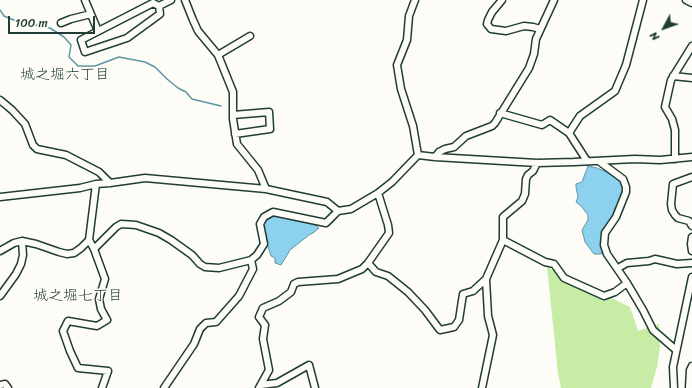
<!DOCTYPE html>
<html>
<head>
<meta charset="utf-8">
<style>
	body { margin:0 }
	#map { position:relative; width:692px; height:388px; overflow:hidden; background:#fdfcf7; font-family:Sriracha,sans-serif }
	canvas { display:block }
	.north { position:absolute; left:644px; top:8px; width:40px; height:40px; -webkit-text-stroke:3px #fdfcf7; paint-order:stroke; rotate:229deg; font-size:11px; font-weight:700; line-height:16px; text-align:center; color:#1f3d34 }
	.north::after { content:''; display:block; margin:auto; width:14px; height:18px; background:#1f3d34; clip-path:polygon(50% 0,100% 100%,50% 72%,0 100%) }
	.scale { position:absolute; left:8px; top:16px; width:87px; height:18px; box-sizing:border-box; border:2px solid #1f3d34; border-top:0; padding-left:5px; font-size:12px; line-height:14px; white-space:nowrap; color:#1f3d34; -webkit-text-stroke:3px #fdfcf7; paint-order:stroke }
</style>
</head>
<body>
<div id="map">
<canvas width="692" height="388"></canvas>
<div class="north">N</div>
<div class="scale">100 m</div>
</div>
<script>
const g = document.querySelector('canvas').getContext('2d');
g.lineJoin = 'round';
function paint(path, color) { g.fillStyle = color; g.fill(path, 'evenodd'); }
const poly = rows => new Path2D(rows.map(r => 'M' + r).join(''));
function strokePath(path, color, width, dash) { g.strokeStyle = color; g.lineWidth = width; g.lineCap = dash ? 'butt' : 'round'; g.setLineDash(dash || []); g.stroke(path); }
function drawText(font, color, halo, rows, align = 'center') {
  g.font = font + ' Sriracha,"Klee One",sans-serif'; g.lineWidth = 3; g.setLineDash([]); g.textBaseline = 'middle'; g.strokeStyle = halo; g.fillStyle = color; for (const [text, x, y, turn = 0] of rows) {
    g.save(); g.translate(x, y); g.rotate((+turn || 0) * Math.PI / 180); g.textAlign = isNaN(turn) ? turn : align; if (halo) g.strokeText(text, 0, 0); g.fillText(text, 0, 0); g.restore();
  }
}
const green = poly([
	[547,267,630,307,638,331,659,324,660,346,657,367,651,388,561,388,558,373]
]);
const water = poly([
	[588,166,597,168,606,172,620,180,623,185,622,196,615,215,603,229,601,239,604,253,599,254,594,254,585,242,582,230,588,220,588,215,581,206,576,202,578,197,576,187,576,184,582,182,588,166],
	[275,214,315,225,319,228,313,233,309,235,290,250,281,265,275,263,275,258,271,256,263,230,263,223,265,220,275,214]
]);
const stream = poly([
	[0,10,4,16,16,21,50,28,64,37,71,45,69,57,78,66,95,66,119,57,145,62,155,67,167,79,178,88,186,92,192,99,221,106]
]);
const street = poly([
	[85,0,98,31],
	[185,0,193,20,198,31,218,55,233,92,233,119,237,144,258,170,266,189],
	[415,0,409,16,407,40,397,65,401,89,413,126,418,155],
	[502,0,492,12,488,20,487,24,491,29,506,31,524,26,533,27,540,29],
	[686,0,692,3],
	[153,3,159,6,160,14,127,38,85,52,81,40,153,3],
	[159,6,171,0],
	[61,23,71,19,91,14],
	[218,55,250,36],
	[673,76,692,78],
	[0,100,12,110,25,124,33,145,37,149,66,155,99,172,110,183],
	[500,113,542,125,550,120,569,133,587,161],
	[233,115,269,112,270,129,235,134],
	[569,133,580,116,615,91,626,65,643,0],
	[435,157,439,152,445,149,454,147,466,136,492,126,495,123,529,68,534,54,536,39,554,0],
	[675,159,675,130,672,119,665,107,671,80,692,46],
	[600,162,623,179,626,187,626,192,616,217,605,233,604,245,607,254,627,283,643,310,653,330,676,350],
	[692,177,673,184,671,204,672,210,675,215,678,218,689,221,692,226],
	[0,197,80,188,96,184,110,183,145,178,266,189,327,202,338,211,351,209,378,193,392,182,418,155,435,157,537,163,574,162,635,159,660,160,692,157],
	[692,237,691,244,692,251],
	[89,240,94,249,105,279,99,299,101,309,107,320,97,326,68,321,63,331,70,351,78,368,108,371,102,388],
	[503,240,545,262,554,264,564,278,604,296,615,292,627,283],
	[94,249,116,227,121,224,136,225,159,233,171,240,192,255,200,264,205,267,219,268,251,260,257,255,264,244,260,224,264,217,273,212,326,223,338,211],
	[0,251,14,243,22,241,36,244,59,252,67,254,74,253,81,248,89,240,96,184],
	[368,263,376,272,388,276,408,292,425,310,440,330,454,327,459,320,463,294,473,291,486,279,503,240,503,217,522,201,525,194,526,179,528,175,533,171,537,163],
	[618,268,627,263,649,261,655,259,677,264,692,263],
	[0,296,16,274,21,264,23,255,22,241],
	[0,385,5,384,8,388],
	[261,385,277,383,309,365,315,388],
	[164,388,194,344,200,329,206,323,216,322,239,296,253,269,251,260],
	[259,388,269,370,263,339,265,325,259,317,263,308,279,301,291,292,294,284,298,282,338,279,362,269,368,263,389,233,388,225,378,193],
	[482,388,493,335,488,316,486,279],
	[674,388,673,367,692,277],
	[689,388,690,370,692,366]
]);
const neighbourhoodNames = [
	["城之堀六丁目",65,75],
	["城之堀七丁目",78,296]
];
paint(green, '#c6eca6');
paint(water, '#8cd1ee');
strokePath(water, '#6096a4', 1);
strokePath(stream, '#6096a4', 1.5);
strokePath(street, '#1f3d34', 9);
strokePath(street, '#fdfcf7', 6);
drawText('15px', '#1f3d34', '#fdfcf7', neighbourhoodNames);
</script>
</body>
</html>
